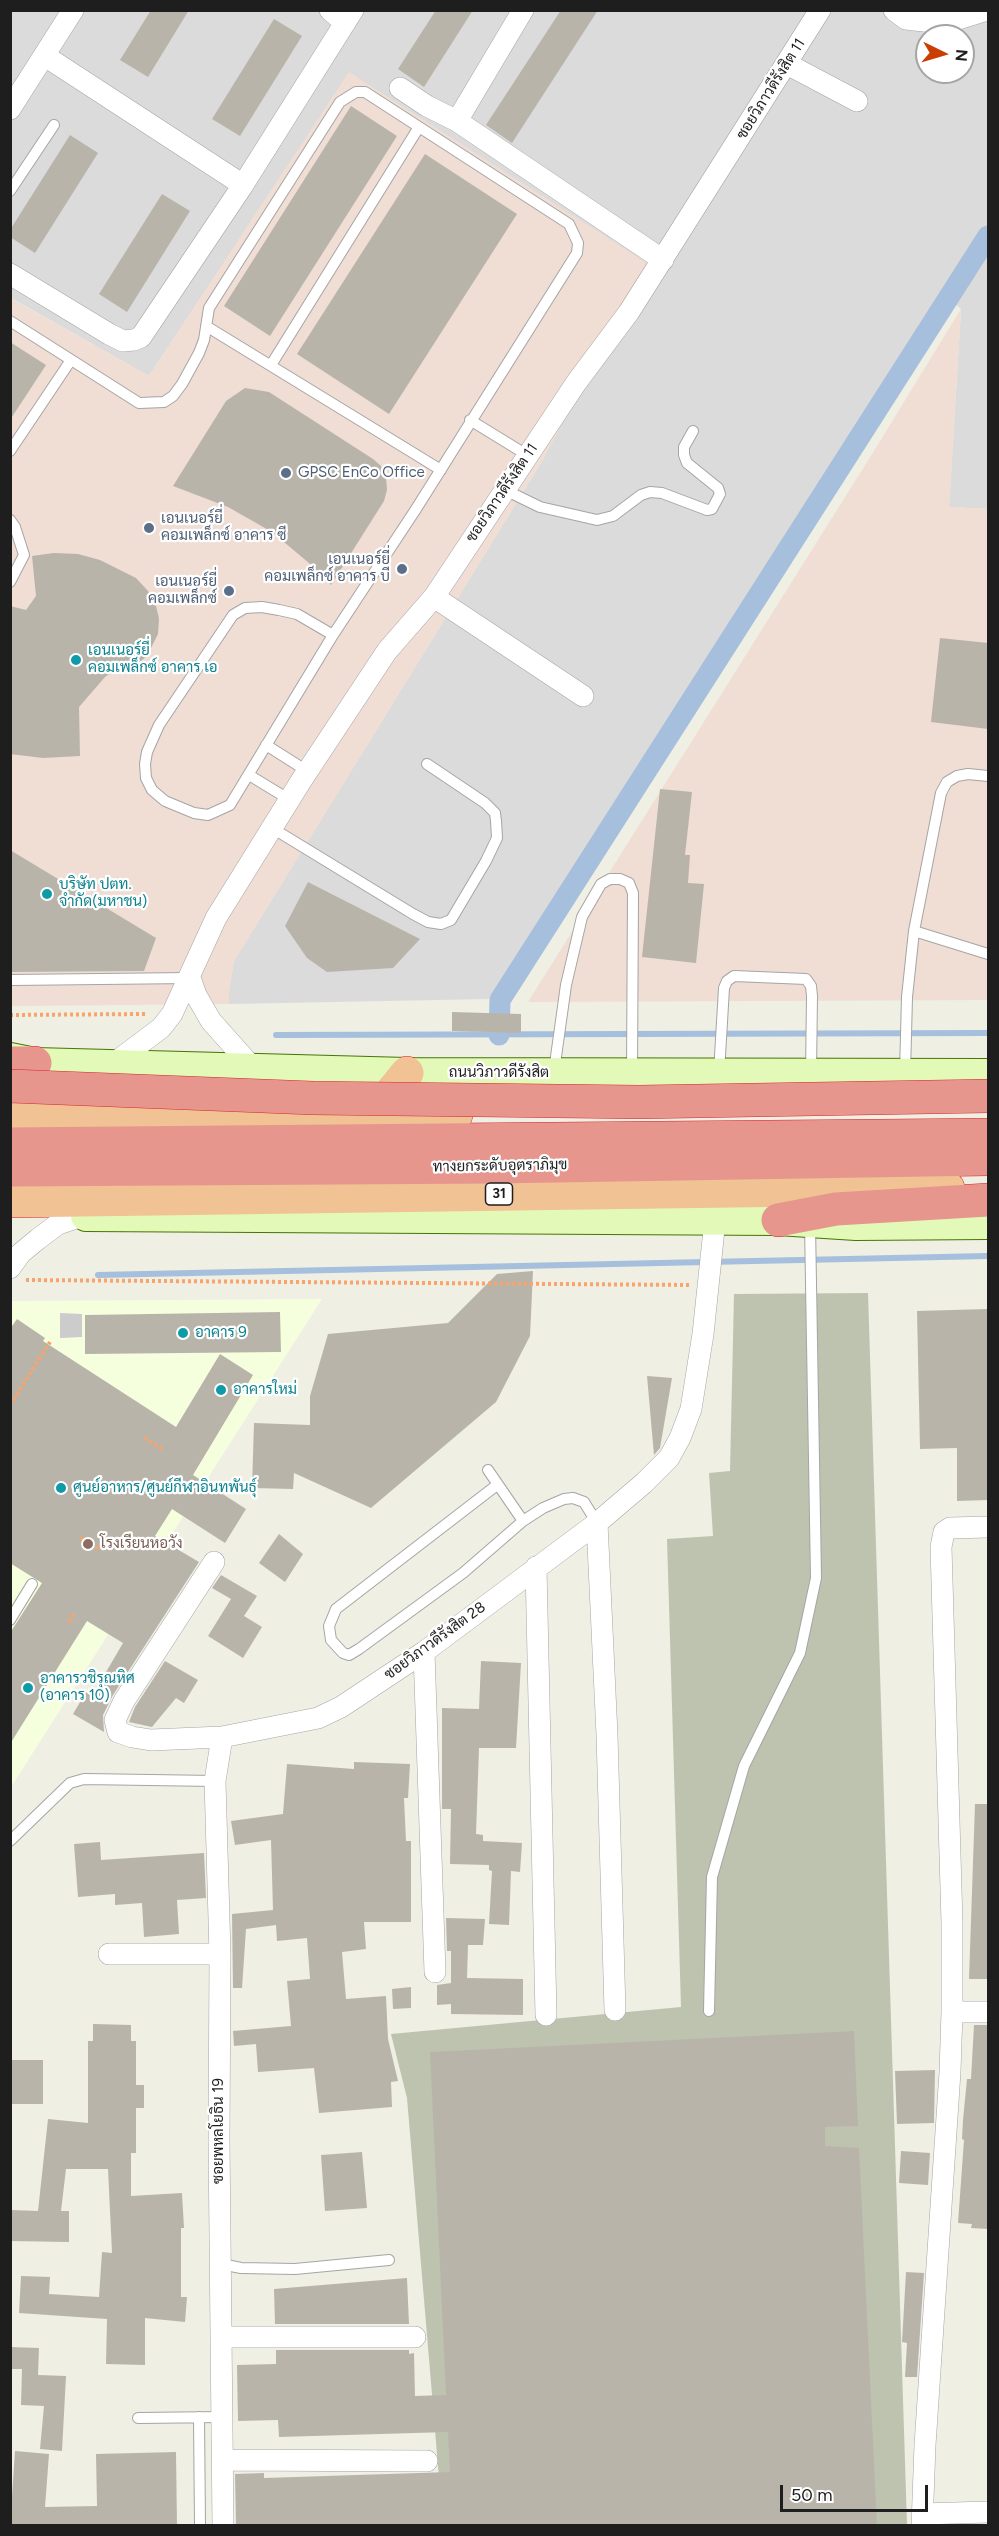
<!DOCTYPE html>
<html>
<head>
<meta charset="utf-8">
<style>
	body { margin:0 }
	#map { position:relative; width:999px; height:2536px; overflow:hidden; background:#efefe4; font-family:Figtree,sans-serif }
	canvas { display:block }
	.frame { position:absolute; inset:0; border:12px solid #1e1e1e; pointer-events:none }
	.north { position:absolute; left:915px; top:24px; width:60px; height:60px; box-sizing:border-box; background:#fff; border:2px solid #a5a5a5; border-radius:50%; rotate:95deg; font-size:16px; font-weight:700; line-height:24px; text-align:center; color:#1e1e1e }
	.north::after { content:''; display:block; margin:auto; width:21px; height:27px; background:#ca3e02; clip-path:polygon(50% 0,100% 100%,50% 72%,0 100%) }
	.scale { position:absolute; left:780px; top:2485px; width:148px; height:27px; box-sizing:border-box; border:3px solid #1e1e1e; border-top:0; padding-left:8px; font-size:18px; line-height:21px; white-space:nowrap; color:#1e1e1e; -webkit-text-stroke:4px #fff; paint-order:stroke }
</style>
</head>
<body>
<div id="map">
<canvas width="999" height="2536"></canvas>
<div class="frame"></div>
<div class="north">N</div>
<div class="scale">50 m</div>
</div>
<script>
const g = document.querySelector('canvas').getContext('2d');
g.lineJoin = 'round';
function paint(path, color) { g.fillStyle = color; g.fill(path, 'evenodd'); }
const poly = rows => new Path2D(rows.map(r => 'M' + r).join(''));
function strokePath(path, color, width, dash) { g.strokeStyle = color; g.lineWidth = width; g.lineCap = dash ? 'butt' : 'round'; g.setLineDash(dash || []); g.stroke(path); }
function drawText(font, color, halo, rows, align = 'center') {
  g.font = font + ' Figtree,Sarabun,sans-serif'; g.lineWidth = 4.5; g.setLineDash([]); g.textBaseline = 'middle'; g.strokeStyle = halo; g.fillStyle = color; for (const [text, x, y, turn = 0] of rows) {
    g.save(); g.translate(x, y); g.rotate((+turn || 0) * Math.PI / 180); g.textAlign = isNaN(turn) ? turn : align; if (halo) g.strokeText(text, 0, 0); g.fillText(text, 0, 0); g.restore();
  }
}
const residential = poly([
	[11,11,988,11,988,509,949,507,961,309,942,292,489,999,229,1004,229,991,234,961,544,458,349,73,149,376,11,298],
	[927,36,963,36,963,72,927,72]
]);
const commercial = poly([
	[349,72,647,263,544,458,234,961,229,991,229,1004,11,1006,10,298,149,376],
	[961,309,949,507,988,509,988,1000,528,1002,874,451]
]);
const education = poly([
	[322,1299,11,1787,11,1789,11,1301]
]);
const religious = poly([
	[60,1313,82,1314,82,1337,60,1338]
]);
const construction = poly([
	[868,1293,907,2525,443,2525,407,2098,391,2034,681,2007,667,1539,713,1536,709,1473,730,1471,734,1294]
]);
const stream = poly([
	[276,1035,988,1033],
	[98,1275,988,1256]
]);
const canal = poly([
	[499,1035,500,1000,988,236]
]);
const building = poly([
	[151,10,189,10,148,77,120,60],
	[436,10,473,10,424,87,398,69],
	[561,10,598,10,512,143,486,125],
	[274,19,302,36,240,136,212,119],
	[351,106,397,136,270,336,224,306],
	[70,135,98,153,35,253,10,237,10,230],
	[425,154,517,214,389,414,297,354],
	[162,194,190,211,127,312,99,294],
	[10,342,46,365,10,420],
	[245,388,269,392,373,459,381,466,386,478,387,490,384,501,331,585,309,563,272,532,228,507,173,486,226,401],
	[54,553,78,554,100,560,136,578,148,591,156,606,159,619,158,634,147,656,137,664,119,668,105,677,79,707,80,756,43,758,10,754,10,606,26,610,36,596,32,556],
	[940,638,988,643,988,729,931,722],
	[660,789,692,792,685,855,690,855,688,883,704,884,696,963,642,957],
	[10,850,156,938,144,971,10,972],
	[308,882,420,939,393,968,327,972,307,958,285,926],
	[452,1012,521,1014,521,1033,452,1031],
	[533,1271,530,1336,496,1402,371,1508,294,1473,293,1489,252,1488,254,1423,310,1425,310,1396,328,1334,448,1323,497,1274],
	[988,1309,988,1500,957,1501,957,1448,920,1449,917,1311],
	[280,1312,281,1352,85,1354,85,1315],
	[17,1319,45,1338,43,1341,176,1427,220,1354,253,1375,193,1475,246,1509,225,1543,172,1509,155,1536,199,1562,113,1695,103,1715,104,1732,73,1714,86,1692,92,1696,123,1643,87,1621,10,1744,10,1633,42,1583,10,1563,10,1329],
	[647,1376,672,1378,660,1448,654,1455],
	[279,1534,303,1554,285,1582,259,1563],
	[221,1575,257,1596,244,1616,262,1627,243,1658,208,1636,231,1599,212,1588],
	[165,1661,198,1680,184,1703,176,1698,152,1727,129,1722,135,1707],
	[481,1661,521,1663,516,1748,479,1748,476,1834,483,1835,483,1841,522,1843,520,1872,511,1871,509,1925,489,1924,492,1871,489,1870,489,1865,450,1864,451,1809,442,1809,442,1708,479,1709],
	[354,1762,410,1764,408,1798,404,1798,406,1841,411,1841,411,1922,364,1922,366,1949,342,1952,346,1999,386,1996,388,2039,398,2081,391,2082,392,2107,319,2113,314,2068,258,2072,256,2044,234,2046,233,2031,291,2026,287,1981,310,1979,307,1938,277,1941,276,1925,246,1929,242,1988,233,1988,232,1914,273,1910,271,1840,235,1845,231,1821,283,1814,287,1764,354,1769],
	[975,1804,988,1804,988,1979,969,1979],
	[100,1842,101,1860,204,1853,206,1898,177,1900,179,1934,144,1937,142,1903,115,1905,115,1894,78,1897,74,1844],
	[446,1918,485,1919,483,1945,468,1945,467,1978,523,1979,523,2015,451,2014,451,2004,437,2005,437,1985,451,1983,451,1951,447,1951],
	[411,1987,411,2008,393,2009,392,1989],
	[93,2024,131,2025,131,2041,136,2041,136,2085,144,2085,144,2108,136,2108,136,2153,131,2153,131,2196,182,2193,184,2228,181,2228,181,2297,187,2297,185,2322,145,2318,145,2365,106,2364,107,2319,19,2313,21,2276,50,2277,49,2294,99,2297,102,2252,112,2253,108,2169,66,2169,61,2211,69,2211,69,2242,10,2241,11,2210,38,2211,48,2119,88,2123,88,2041,93,2041],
	[974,2025,988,2025,988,2229,971,2228,972,2224,958,2223,964,2140,962,2139,963,2120,967,2079,971,2079],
	[854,2031,858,2126,825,2127,825,2146,859,2148,877,2526,236,2526,235,2474,264,2473,264,2478,450,2472,448,2432,279,2437,278,2420,238,2421,237,2365,276,2364,276,2350,409,2350,409,2354,414,2353,415,2396,446,2395,430,2052],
	[10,2060,43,2060,43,2104,10,2104],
	[935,2070,934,2123,897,2124,895,2071],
	[901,2151,930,2153,928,2185,899,2183],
	[362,2152,367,2208,325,2211,321,2155],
	[906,2272,924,2273,917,2377,905,2377,907,2343,902,2342],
	[407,2278,409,2324,275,2324,274,2289],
	[10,2347,39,2348,38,2375,66,2376,62,2451,40,2449,44,2406,21,2405,22,2369,10,2369],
	[15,2451,49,2454,45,2507,97,2506,96,2454,176,2452,177,2526,10,2526]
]);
const path = poly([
	[10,1015,145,1014],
	[26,1280,691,1285],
	[10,1405,50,1342],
	[144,1438,162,1449],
	[80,1538,101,1550],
	[69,1622,74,1614]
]);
const service = poly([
	[10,191,54,125],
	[10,321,139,403,164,402,173,396,182,384,199,353,204,340,209,308,340,102,356,92,365,92,569,224,578,243,577,253,416,509,333,635,230,805,208,815,194,813,165,801,152,790,146,778,145,764,147,752,159,725,233,615,245,608,262,607,279,610,297,614,333,635],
	[206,326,441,470],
	[271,365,419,127],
	[470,420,527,455],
	[10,451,71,360],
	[503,489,540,507,597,520,613,516,641,495,650,492,662,493,707,510,712,509,720,494,718,488,687,463,684,455,684,447,693,431],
	[10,520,15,527,24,555,10,582],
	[266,745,307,771],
	[249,775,290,800],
	[272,828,413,914,428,922,441,924,451,920,486,861,497,838,496,821,495,813,485,803,427,764],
	[914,931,988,954],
	[10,980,190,978],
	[554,1071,566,985,582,917,601,884,610,879,620,879,629,883,633,893,632,1073],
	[719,1073,724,988,727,981,734,976,806,979,811,986,812,996,811,1073],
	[905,1073,907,997,914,931,941,793,947,782,957,776,968,774,988,776],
	[488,1470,523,1521],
	[497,1485,336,1609,329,1626,331,1640,343,1653,349,1655,359,1649,463,1573,523,1521,543,1508,564,1499,573,1498,584,1502,597,1523],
	[10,1620,32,1584],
	[10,1841,70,1783,84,1779,215,1781],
	[709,2011,712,1877,744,1766,800,1653,816,1578,810,1224],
	[221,2264,241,2268,295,2269,389,2260],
	[199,2417,200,2526],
	[138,2418,223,2417]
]);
const minor = poly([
	[330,10,345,23],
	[894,10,906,19,933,22,955,20,987,10],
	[45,56,243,185],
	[787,64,857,101],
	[400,88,427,106,457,121,663,260],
	[10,109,73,10],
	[457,121,523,10],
	[10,274,109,334,123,341,134,340,141,337,243,185,353,10],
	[434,597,583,696],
	[190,978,196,995,211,1021,252,1067],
	[113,1064,161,1028,172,1014,216,918,301,781,387,651,434,597,576,383,629,312,820,10],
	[10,1268,21,1253,38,1239,58,1224,85,1215],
	[597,1523,607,1735,615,2010],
	[214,1562,124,1701,115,1720,118,1732,132,1737,151,1740,222,1737,318,1718,341,1707,424,1652,597,1523,644,1483,669,1458,680,1438,691,1409,703,1334,715,1220],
	[536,1567,546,2015],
	[424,1652,435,1972],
	[222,1737,215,1781,220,1954,219,2140,223,2526],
	[109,1954,220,1954],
	[952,2012,988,2012],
	[222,2337,415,2337],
	[224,2460,427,2461],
	[922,2514,988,2512],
	[922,2526,925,2445,950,2072,952,2012,952,1923,941,1547,944,1532,950,1528,988,1527]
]);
const secondary = poly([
	[10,1058,35,1063,407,1073,988,1074],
	[86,1216,778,1220,856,1225,988,1224]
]);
const trunk = poly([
	[10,1113,168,1111,372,1116,456,1115],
	[372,1116,407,1073],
	[10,1201,948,1188]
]);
const motorway = poly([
	[10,1063,35,1063],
	[10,1144,988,1135],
	[10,1170,494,1167,988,1159],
	[778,1220,836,1209,988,1200]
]);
const motorwayBridge = poly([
	[10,1086,313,1098,639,1102,988,1096]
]);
const markers = [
	[286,473,6,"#5c6f8a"],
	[149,528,6,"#5c6f8a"],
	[402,569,6,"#5c6f8a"],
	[229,591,6,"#5c6f8a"],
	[76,660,6,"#0f9aa8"],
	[47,894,6,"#0f9aa8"],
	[183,1333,6,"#0f9aa8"],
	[221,1390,6,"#0f9aa8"],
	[61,1488,6,"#0f9aa8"],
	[88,1544,6,"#8d6e63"],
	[28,1688,6,"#0f9aa8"]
];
const shields = [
	[499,1194,27]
];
const shieldNames = [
	["31",499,1194]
];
const streetNames = [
	["ซอยวิภาวดีรังสิต 11",771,89,-58],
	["ซอยวิภาวดีรังสิต 11",502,493,-56],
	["ถนนวิภาวดีรังสิต",499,1073],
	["ทางยกระดับอุตราภิมุข",500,1166,-1],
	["ซอยวิภาวดีรังสิต 28",435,1641,-36],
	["ซอยพหลโยธิน 19",219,2131,-90]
];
const serviceNames = [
	["GPSC EnCo Office",298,473],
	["เอนเนอร์ยี่",161,519],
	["คอมเพล็กซ์ อาคาร ซี",161,536],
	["เอนเนอร์ยี่",390,560,"right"],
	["คอมเพล็กซ์ อาคาร บี",390,577,"right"],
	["เอนเนอร์ยี่",217,582,"right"],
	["คอมเพล็กซ์",217,599,"right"]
];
const cultureNames = [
	["เอนเนอร์ยี่",88,651],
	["คอมเพล็กซ์ อาคาร เอ",88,668],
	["บริษัท ปตท.",59,885],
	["จำกัด(มหาชน)",59,902],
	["อาคาร 9",195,1333],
	["อาคารใหม่",233,1390],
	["ศูนย์อาหาร/ศูนย์กีฬาอินทพันธุ์",73,1488],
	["อาคารวชิรุณหิศ",40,1679],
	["(อาคาร 10)",40,1696]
];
const educationNames = [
	["โรงเรียนหอวัง",100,1544]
];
paint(residential, '#dcdbdb');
paint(commercial, '#f0ddd3');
paint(education, '#f5ffdd');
paint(religious, '#ccc');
paint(construction, '#bec3b0');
strokePath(stream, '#a5bfdc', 6);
strokePath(canal, '#a5bfdc', 21);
paint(building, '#b9b4aa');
strokePath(service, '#a5a5a5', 12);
strokePath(minor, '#a5a5a5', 22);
strokePath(secondary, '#477406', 32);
strokePath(trunk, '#d8262e', 34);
strokePath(motorway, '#d8262e', 34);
strokePath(path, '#f8a46c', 4, [3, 3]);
strokePath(service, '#fff', 10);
strokePath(minor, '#fff', 21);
strokePath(secondary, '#e2f9b8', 30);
strokePath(trunk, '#f0c294', 33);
strokePath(motorway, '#e6968c', 33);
strokePath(motorwayBridge, '#d8262e', 34, []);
strokePath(motorwayBridge, '#e6968c', 33);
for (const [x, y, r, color] of markers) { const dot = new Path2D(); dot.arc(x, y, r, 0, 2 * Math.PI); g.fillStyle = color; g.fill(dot); strokePath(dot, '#fff', 2); }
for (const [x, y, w] of shields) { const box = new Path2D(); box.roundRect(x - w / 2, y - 11, w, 22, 4.5); g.fillStyle = '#fff'; g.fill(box); strokePath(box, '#1e1e1e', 1.5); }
drawText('bold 14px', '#1e1e1e', null, shieldNames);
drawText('15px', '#1e1e1e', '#fff', streetNames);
drawText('15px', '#4e5e75', '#fff', serviceNames, 'left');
drawText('15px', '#0d838f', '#fff', cultureNames, 'left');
drawText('15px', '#785e54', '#fff', educationNames, 'left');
</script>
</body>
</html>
